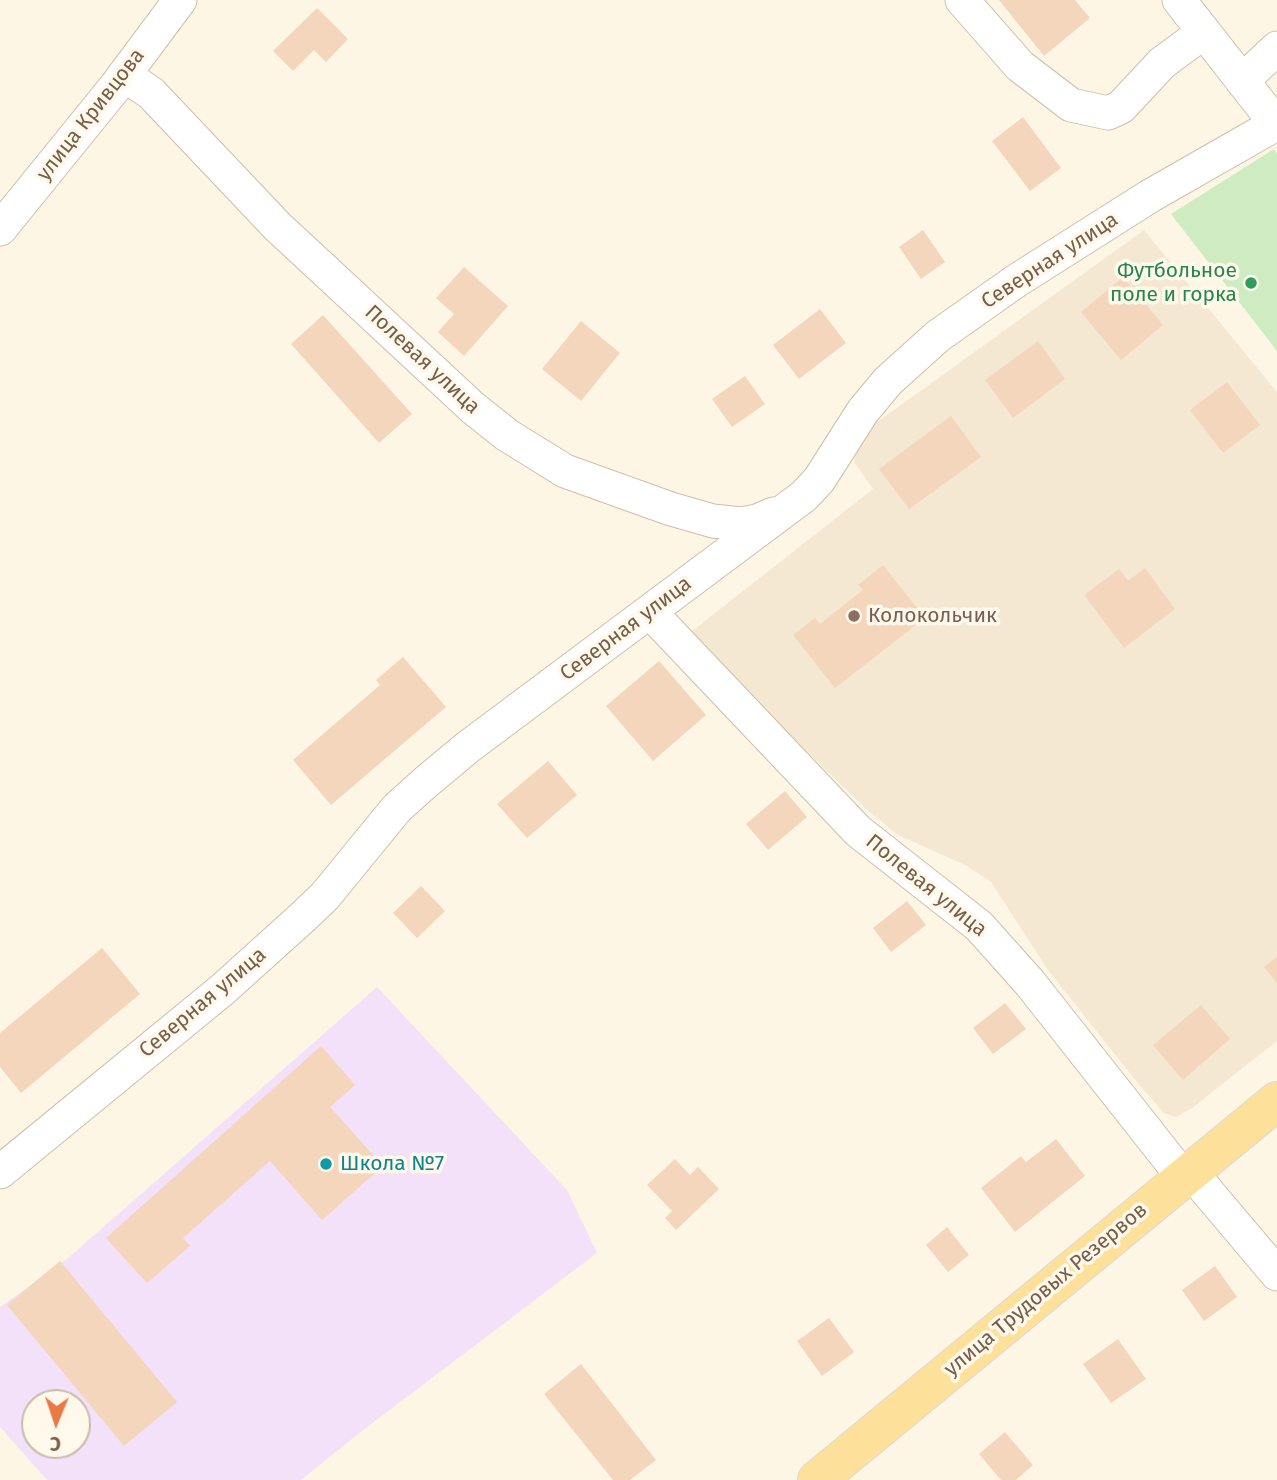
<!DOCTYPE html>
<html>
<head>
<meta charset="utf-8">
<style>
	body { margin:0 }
	#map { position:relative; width:1277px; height:1480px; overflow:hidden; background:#fdf6e4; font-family:"Fira Sans",sans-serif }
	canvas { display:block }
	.north { position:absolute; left:21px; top:1389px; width:70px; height:70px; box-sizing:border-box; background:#fff9eb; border:2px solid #c9bbaa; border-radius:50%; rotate:182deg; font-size:19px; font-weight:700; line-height:28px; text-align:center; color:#775d49 }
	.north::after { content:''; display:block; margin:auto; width:24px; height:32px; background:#ea7946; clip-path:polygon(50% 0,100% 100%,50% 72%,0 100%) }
</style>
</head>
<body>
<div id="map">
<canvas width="1277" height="1480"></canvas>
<div class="north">С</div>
</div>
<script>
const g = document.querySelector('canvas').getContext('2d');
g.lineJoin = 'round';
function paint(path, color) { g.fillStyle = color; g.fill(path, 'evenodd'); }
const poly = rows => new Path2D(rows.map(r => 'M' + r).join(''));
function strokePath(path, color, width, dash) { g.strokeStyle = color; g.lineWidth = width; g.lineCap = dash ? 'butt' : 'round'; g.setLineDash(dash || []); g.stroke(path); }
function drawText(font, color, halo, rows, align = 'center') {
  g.font = font + ' "Fira Sans",sans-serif'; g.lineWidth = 7; g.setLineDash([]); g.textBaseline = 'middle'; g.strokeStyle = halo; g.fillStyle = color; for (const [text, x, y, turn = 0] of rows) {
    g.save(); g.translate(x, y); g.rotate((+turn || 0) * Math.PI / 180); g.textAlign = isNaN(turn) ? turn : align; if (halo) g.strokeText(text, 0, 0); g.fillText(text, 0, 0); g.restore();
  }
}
const residential = poly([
	[1144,230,1277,392,1277,1041,1192,1108,1176,1117,1164,1113,1137,1082,1048,970,991,882,967,866,898,835,866,809,687,635,873,489,854,462,858,444,873,425]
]);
const education = poly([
	[377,987,567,1190,597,1253,358,1434,301,1480,47,1480,0,1427,0,1307,67,1259],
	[35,1403,77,1403,77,1445,35,1445]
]);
const green = poly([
	[1274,149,1277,154,1277,351,1171,214]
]);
const building = poly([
	[999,0,1075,0,1090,18,1044,56],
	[317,8,348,39,326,62,314,50,293,71,273,51],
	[1023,117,1061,168,1030,191,992,141],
	[923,230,945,262,921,279,899,247],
	[464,267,508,306,464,356,438,332,454,314,436,298],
	[1123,277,1163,325,1121,360,1081,312],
	[820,309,846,343,799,379,773,345],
	[323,315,412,414,379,443,291,344],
	[581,321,620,353,581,401,542,369],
	[1038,341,1065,379,1013,418,985,380],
	[745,376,765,404,732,427,712,399],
	[1227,382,1260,425,1223,453,1190,410],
	[951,416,981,457,909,509,879,469],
	[883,565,925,618,835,688,793,635,815,618,820,624,863,590,858,585],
	[1145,568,1175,609,1124,648,1084,595,1119,569,1128,581],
	[403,657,446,707,331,805,293,760,380,685,376,680],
	[659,661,706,715,653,761,606,706],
	[548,761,577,795,527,838,497,804],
	[785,791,807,817,768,850,746,824],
	[421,886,445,911,417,938,393,913],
	[907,901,926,925,891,952,873,928],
	[102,948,140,994,21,1093,0,1067,0,1033],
	[1277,957,1277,983,1264,967],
	[1005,1003,1026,1029,993,1054,973,1028],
	[1201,1005,1230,1039,1183,1080,1153,1045],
	[321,1046,355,1085,330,1107,383,1166,322,1220,270,1161,183,1238,190,1246,147,1283,106,1238],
	[1056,1139,1085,1176,1015,1232,981,1188,1021,1156,1026,1162],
	[675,1159,690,1175,698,1167,719,1189,676,1230,665,1218,672,1211,647,1185],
	[947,1227,969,1255,948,1272,926,1245],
	[60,1261,177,1402,124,1446,7,1305],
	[1215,1266,1237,1297,1204,1321,1182,1290],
	[829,1318,854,1352,822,1376,797,1341],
	[1118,1339,1146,1379,1111,1403,1083,1364],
	[581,1364,656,1460,630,1480,613,1480,544,1394],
	[1005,1432,1033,1465,1016,1480,1001,1480,979,1454]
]);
const minor = poly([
	[962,0,1020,66,1071,105,1108,113,1121,107,1162,63,1204,32],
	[1179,0,1277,125],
	[124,75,151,93,277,226,473,408,507,435,565,471,671,509,713,521,741,524,757,521,773,514],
	[1242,81,1277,48],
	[0,229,116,86,180,0],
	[650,612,858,831,979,926,1030,983,1183,1177],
	[1190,1171,1277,1274],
	[0,1172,222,990,303,917,325,896,397,808,426,782,468,747,804,496,819,480,863,411,888,381,938,336,1016,281,1150,196,1276,124]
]);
const major = poly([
	[817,1480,1277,1101]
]);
const markers = [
	[1251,283,7,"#2e9e5b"],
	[854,616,7,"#8d6e63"],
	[326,1164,7,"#0f9aa8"]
];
const streetNames = [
	["улица Кривцова",91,115,-52],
	["Северная улица",1050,261,-33],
	["Полевая улица",422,360,43],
	["Северная улица",626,629,-37],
	["Полевая улица",926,886,39],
	["Северная улица",203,1003,-40],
	["улица Трудовых Резервов",1046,1290,-40]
];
const leisureNames = [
	["Футбольное",1237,271],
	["поле и горка",1237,295]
];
const educationNames = [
	["Колокольчик",868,616]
];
const cultureNames = [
	["Школа №7",340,1164]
];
paint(residential, '#f5e8d3');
paint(education, '#f3e1f9');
paint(green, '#cfebc2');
paint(building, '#f3d6bb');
strokePath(minor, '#cfbeaa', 35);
strokePath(major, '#ded8d3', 40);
strokePath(minor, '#fff', 33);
strokePath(major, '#fde19b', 38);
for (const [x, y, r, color] of markers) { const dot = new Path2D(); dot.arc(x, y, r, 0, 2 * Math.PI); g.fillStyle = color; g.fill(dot); strokePath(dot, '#fff9eb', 2.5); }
drawText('21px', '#775d49', '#fff9eb', streetNames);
drawText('21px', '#27864d', '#fff9eb', leisureNames, 'right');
drawText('21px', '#785e54', '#fff9eb', educationNames, 'left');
drawText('21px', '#0d838f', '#fff9eb', cultureNames, 'left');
</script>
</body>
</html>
